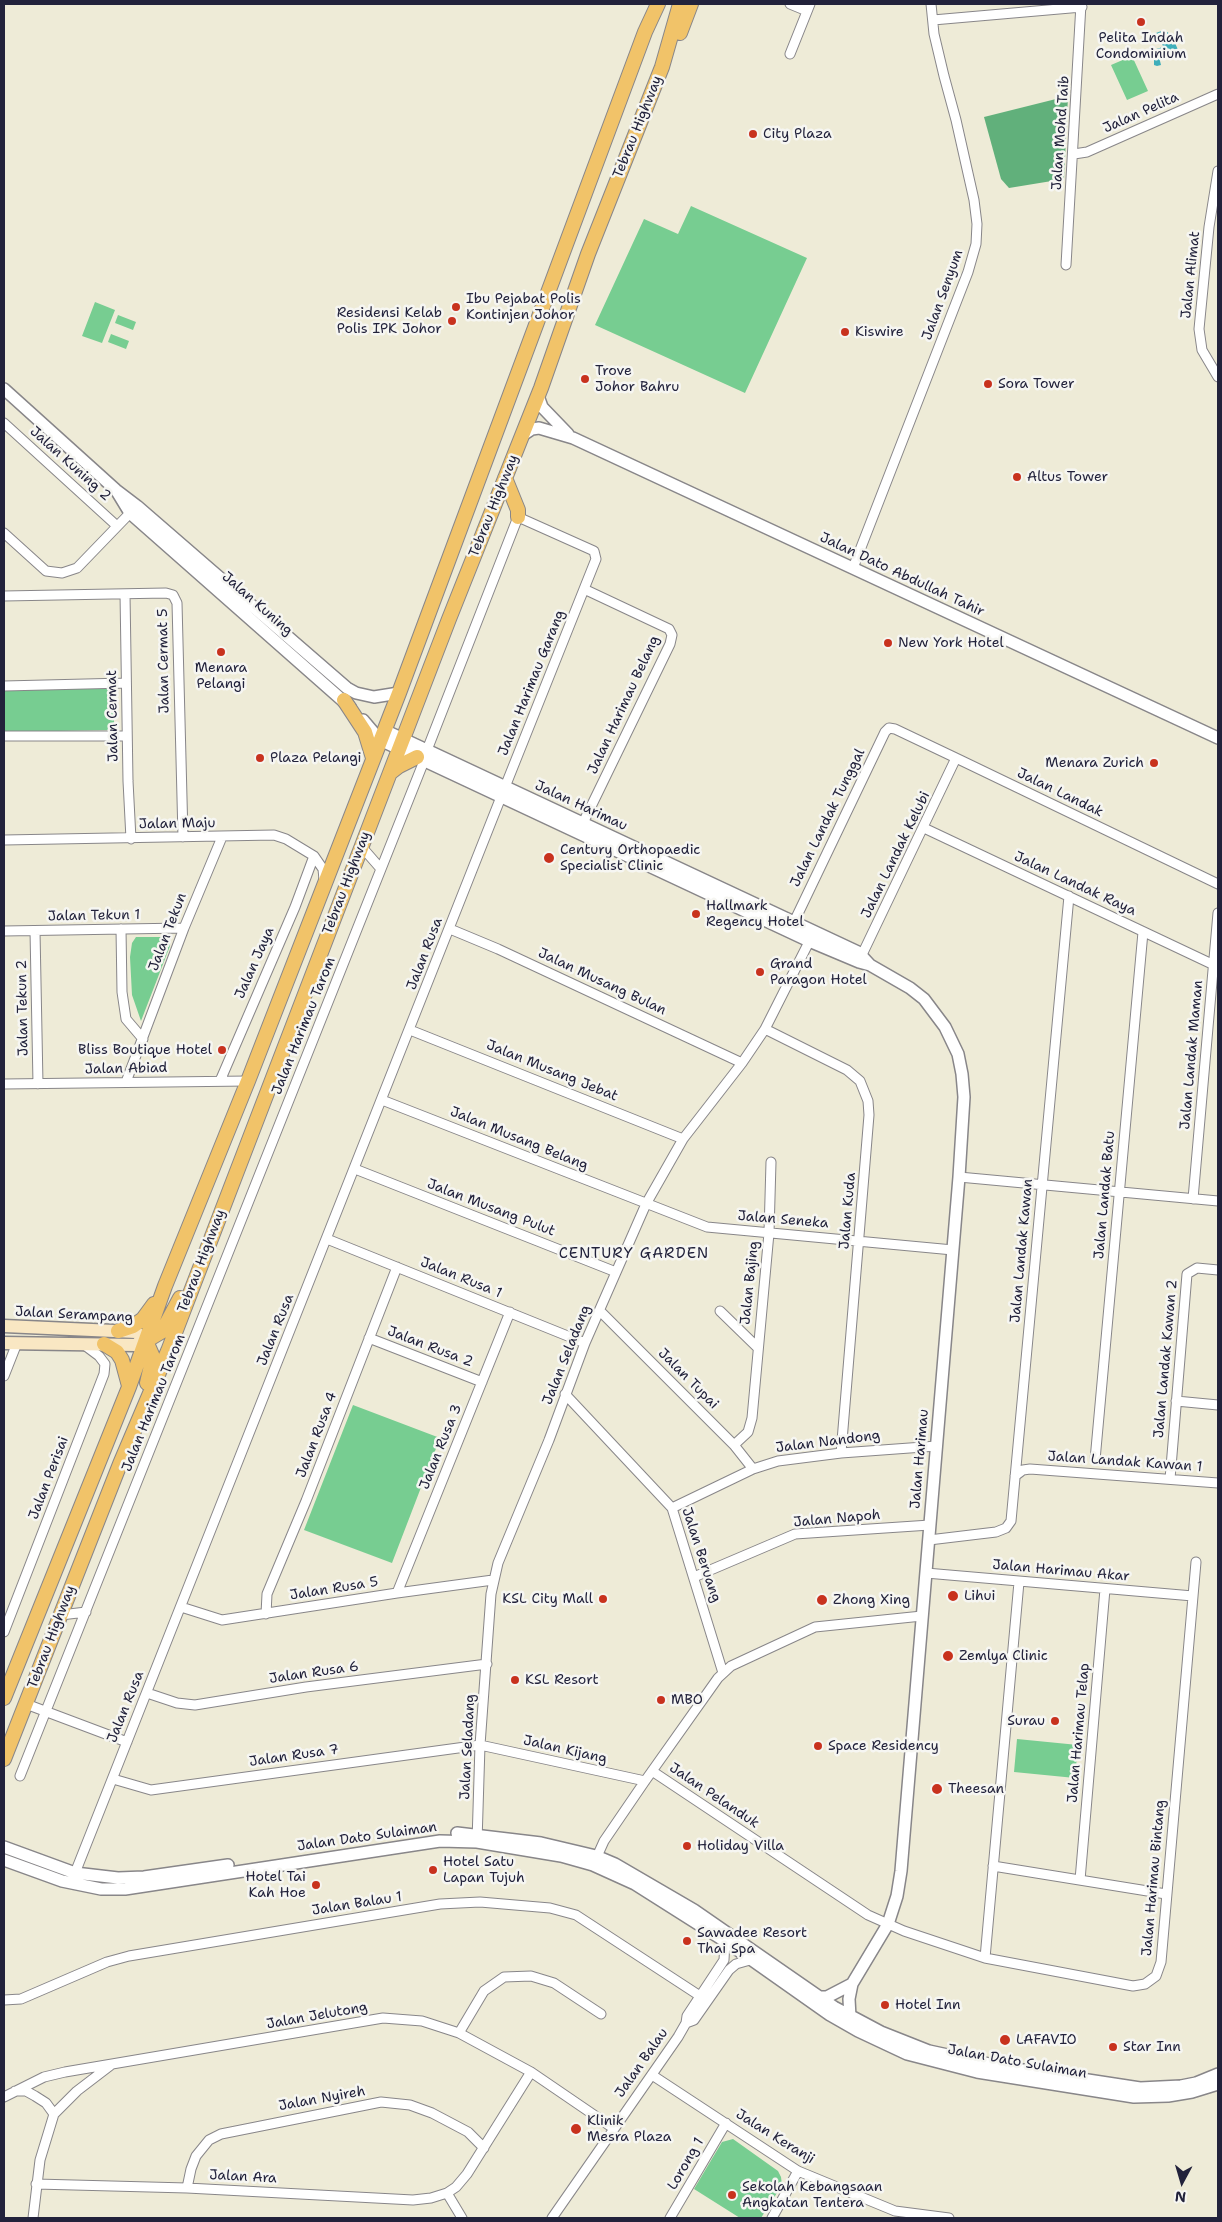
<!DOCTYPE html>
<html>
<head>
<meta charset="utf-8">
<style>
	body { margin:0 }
	#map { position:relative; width:1222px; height:2222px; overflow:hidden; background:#eeebd7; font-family:"Shantell Sans",sans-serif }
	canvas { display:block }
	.frame { position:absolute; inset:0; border:5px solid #22223b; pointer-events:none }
	.north { position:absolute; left:1157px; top:2157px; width:50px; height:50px; -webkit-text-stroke:4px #f6f6f2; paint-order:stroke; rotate:186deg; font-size:14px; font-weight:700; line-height:20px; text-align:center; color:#22223b }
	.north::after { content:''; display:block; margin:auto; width:18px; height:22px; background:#22223b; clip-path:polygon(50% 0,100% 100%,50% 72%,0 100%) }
</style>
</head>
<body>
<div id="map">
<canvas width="1222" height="2222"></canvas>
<div class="frame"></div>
<div class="north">N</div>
</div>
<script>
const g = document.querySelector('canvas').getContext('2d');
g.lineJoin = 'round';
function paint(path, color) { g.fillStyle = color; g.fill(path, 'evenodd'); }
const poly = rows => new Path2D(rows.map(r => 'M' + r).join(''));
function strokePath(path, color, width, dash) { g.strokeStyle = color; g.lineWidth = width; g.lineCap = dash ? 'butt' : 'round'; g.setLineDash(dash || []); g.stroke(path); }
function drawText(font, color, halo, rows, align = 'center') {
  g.font = font + ' "Shantell Sans",sans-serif'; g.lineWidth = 5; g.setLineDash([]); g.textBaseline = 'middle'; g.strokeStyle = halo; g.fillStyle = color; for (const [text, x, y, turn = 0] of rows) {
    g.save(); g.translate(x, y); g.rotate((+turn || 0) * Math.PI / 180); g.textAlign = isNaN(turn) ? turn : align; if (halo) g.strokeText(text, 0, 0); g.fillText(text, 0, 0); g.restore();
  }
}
const green = poly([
	[1132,56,1148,91,1127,100,1111,65],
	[691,206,807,258,745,393,595,325,644,219,678,234],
	[95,302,115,310,102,343,82,336],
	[118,315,136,322,133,330,115,323],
	[111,334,129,341,126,349,108,342],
	[114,688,114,730,4,732,4,690],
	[136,937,167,937,170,941,170,946,141,1021,132,995,130,957,132,943],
	[353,1405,440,1438,392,1563,304,1530],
	[1017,1739,1078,1745,1075,1778,1014,1772],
	[733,2139,778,2171,781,2177,782,2185,761,2218,740,2218,694,2189,722,2142]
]);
const forest = poly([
	[1068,96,1064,179,1009,188,1001,179,984,117]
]);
const water = poly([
	[1164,30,1170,34,1172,45,1175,43,1179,52,1177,55,1163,54,1159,57,1161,65,1157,66,1154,65,1154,57,1150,54,1152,50,1160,48,1163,46,1156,33]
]);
const minor = poly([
	[790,4,807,11],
	[933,20,1082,7],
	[790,54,810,4],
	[1074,154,1087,152,1218,94],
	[1218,171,1209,227,1199,329,1202,350,1218,377],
	[1066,265,1081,4],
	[4,423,117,526],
	[4,533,46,571,62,573,77,568,133,510],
	[853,568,968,272,976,244,977,224,974,200,956,120,944,76,934,34,931,4],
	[125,594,128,781,131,839],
	[4,596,166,593,173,595,177,603,183,837],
	[4,686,126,683],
	[4,736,127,736],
	[427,750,518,517,594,551,596,559,505,787],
	[583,823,670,644,672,635,669,629,584,589],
	[924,828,1214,965],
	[4,840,274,835,286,839,314,856,323,869,324,880],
	[361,846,381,869],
	[794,922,885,732,889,728,895,729,956,758,1218,884],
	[121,929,122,992,126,1019,143,1039],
	[450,929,498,949,742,1063],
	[4,931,184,928],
	[35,931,38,1084],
	[859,961,956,758],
	[765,1029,847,1070,860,1081,868,1101,869,1115,841,1453],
	[410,1030,683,1139],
	[220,1081,295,907,314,856],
	[126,1082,184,928,222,837],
	[4,1084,248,1081],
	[382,1100,707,1227,953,1250],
	[355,1169,616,1272],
	[959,1177,1218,1201],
	[1193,1199,1218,913],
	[327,1239,585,1343],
	[600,1311,734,1445,753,1469],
	[720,1311,757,1347],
	[369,1338,482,1382],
	[4,1376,17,1343],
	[565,1394,672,1508,723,1673],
	[1176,1401,1218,1405],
	[734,1445,748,1432,752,1418,769,1233,771,1162],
	[1095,1460,1143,932],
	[1015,1476,1023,1470,1030,1469,1218,1483],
	[1170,1479,1187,1274,1197,1268,1218,1270],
	[672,1508,753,1469,778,1461,841,1453,937,1446],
	[929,1540,996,1532,1006,1528,1011,1521,1069,896],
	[926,1573,1193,1596],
	[694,1577,795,1534,930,1525],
	[397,1593,510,1312],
	[181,1607,222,1620,397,1593,493,1580],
	[266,1614,267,1594,306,1501,397,1267],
	[61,1615,86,1612],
	[4,1632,104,1374,105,1364,99,1356,83,1344],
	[147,1693,177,1703,195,1705,306,1687,487,1664],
	[26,1704,127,1742],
	[652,1771,868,1915,904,1931,985,1958,1133,1986,1145,1984,1156,1976,1161,1962,1196,1562],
	[20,1776,424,761],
	[113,1779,151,1790,480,1745,645,1781],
	[477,1842,480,1745,491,1594,498,1563,549,1440,585,1343,646,1204,683,1139,742,1063,765,1029,812,936],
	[595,1861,604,1841,645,1781,718,1678,731,1666,815,1627,922,1616],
	[993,1866,1166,1894],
	[75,1873,501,797],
	[1080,1880,1105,1589],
	[985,1958,1019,1582],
	[4,2000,21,1999,107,1962,129,1956,440,1904,480,1902,550,1908,576,1915,700,1996],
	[686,2023,694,2020,729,1970,736,1964,750,1960],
	[459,2033,484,1991,504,1977,531,1976,554,1983,601,2014],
	[652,2075,798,2171,895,2211,949,2218],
	[15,2091,26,2091,35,2096,46,2103,54,2114],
	[4,2097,44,2077,65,2072,383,2018,422,2021,459,2033,531,2072,613,2128],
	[36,2184,187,2188,413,2200,431,2198,447,2193,456,2187,467,2174,531,2072],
	[187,2188,191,2169,196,2156,209,2140,221,2134,381,2102,410,2105,432,2113,468,2132,484,2148],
	[447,2193,462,2218],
	[33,2218,40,2160,54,2114,77,2091,111,2065],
	[552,2218,678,2037,686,2023,687,2016,724,1960,725,1941],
	[670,2218,726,2123],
	[772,2218,798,2171]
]);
const tertiary = poly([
	[4,389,116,490,137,506,347,688,356,693,374,697,399,693],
	[540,391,538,396,542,407,568,434],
	[523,435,532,429,539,428,573,438,1218,738],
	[116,490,130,513,350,707],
	[363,720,380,740,809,941,859,962,870,965,910,988,924,999,945,1027,958,1054,962,1074,964,1097,959,1177,901,1871,897,1896,888,1924,852,1984,849,1999,850,2017],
	[384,730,858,952,870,965],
	[457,1833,541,1843,596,1856,615,1864,694,1910,834,2007,881,2032,929,2051,1003,2067,1140,2088,1181,2086,1196,2083,1218,2074],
	[4,1847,75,1873,118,1878,144,1877,228,1865],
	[4,1860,62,1881,101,1889,125,1889,440,1841,477,1842,561,1856,593,1865,635,1884,725,1941,830,2015,858,2031,907,2054,977,2072,1134,2097,1168,2096,1192,2092,1218,2084],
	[818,1997,827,1997,852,1984]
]);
const secondary = poly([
	[4,1326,136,1332,146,1341,135,1345,4,1343]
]);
const trunk = poly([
	[680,33,691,4],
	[505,478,518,510,518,517],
	[344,700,365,732,373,758],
	[390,773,399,766,417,757],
	[118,1331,133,1326,143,1319,154,1304],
	[146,1341,153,1357,147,1383],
	[146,1341,161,1332,165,1326,180,1298],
	[104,1344,117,1352,122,1360,129,1386],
	[4,1698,129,1387,165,1286,248,1081,399,693,645,32,658,4],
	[4,1759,120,1464,168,1351,449,619,541,388,588,254,662,67,680,4]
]);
const markers = [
	[1141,22,5,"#c8321e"],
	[753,134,5,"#c8321e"],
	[456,307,5,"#c8321e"],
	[452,321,5,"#c8321e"],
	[845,332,5,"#c8321e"],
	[585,379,5,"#c8321e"],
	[988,384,5,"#c8321e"],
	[1017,477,5,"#c8321e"],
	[888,643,5,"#c8321e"],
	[221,652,5,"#c8321e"],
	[260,758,5,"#c8321e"],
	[1154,763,5,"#c8321e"],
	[549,858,6,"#c8321e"],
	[696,914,5,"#c8321e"],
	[760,972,5,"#c8321e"],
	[222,1050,5,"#c8321e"],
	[953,1596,6,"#c8321e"],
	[603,1599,5,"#c8321e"],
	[822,1600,6,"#c8321e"],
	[948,1656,6,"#c8321e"],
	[515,1680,5,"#c8321e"],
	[661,1700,5,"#c8321e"],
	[1055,1721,5,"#c8321e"],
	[818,1746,5,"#c8321e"],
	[937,1789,6,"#c8321e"],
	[687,1846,5,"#c8321e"],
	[433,1870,5,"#c8321e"],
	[316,1885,5,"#c8321e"],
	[687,1941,5,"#c8321e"],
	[885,2005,5,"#c8321e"],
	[1005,2040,6,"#c8321e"],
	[1113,2047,5,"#c8321e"],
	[576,2129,6,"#c8321e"],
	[732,2195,5,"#c8321e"]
];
const poiNames = [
	["Pelita Indah",1141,38,"center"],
	["Condominium",1141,54,"center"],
	["City Plaza",763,134],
	["Ibu Pejabat Polis",466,299],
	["Kontinjen Johor",466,315],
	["Residensi Kelab",442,313,"right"],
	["Polis IPK Johor",442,329,"right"],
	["Kiswire",855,332],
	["Trove",595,371],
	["Johor Bahru",595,387],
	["Sora Tower",998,384],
	["Altus Tower",1027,477],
	["New York Hotel",898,643],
	["Menara",221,668,"center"],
	["Pelangi",221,684,"center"],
	["Plaza Pelangi",270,758],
	["Menara Zurich",1144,763,"right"],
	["Century Orthopaedic",560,850],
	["Specialist Clinic",560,866],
	["Hallmark",706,906],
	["Regency Hotel",706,922],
	["Grand",770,964],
	["Paragon Hotel",770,980],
	["Bliss Boutique Hotel",212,1050,"right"],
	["Lihui",964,1596],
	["KSL City Mall",593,1599,"right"],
	["Zhong Xing",833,1600],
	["Zemlya Clinic",959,1656],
	["KSL Resort",525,1680],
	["MBO",671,1700],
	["Surau",1045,1721,"right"],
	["Space Residency",828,1746],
	["Theesan",948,1789],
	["Holiday Villa",697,1846],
	["Hotel Satu",443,1862],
	["Lapan Tujuh",443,1878],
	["Hotel Tai",306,1877,"right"],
	["Kah Hoe",306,1893,"right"],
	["Sawadee Resort",697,1933],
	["Thai Spa",697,1949],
	["Hotel Inn",895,2005],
	["LAFAVIO",1016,2040],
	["Star Inn",1123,2047],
	["Klinik",587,2121],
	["Mesra Plaza",587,2137],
	["Sekolah Kebangsaan",742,2187],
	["Angkatan Tentera",742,2203]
];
const streetNames = [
	["Jalan Pelita",1141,113,-24],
	["Tebrau Highway",638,127,-68],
	["Jalan Mohd Taib",1061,133,-86],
	["Jalan Alimat",1191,275,-84],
	["Jalan Senyum",943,295,-70],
	["Jalan Kuning 2",70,464,42],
	["Tebrau Highway",494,506,-68],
	["Jalan Dato Abdullah Tahir",902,575,25],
	["Jalan Kuning",257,604,41],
	["Jalan Cermat 5",164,661,-91],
	["Jalan Harimau Garang",532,683,-68],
	["Jalan Harimau Belang",624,705,-65],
	["Jalan Cermat",113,716,-91],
	["Jalan Landak",1060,793,26],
	["Jalan Harimau",581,806,25],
	["Jalan Landak Tunggal",828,818,-64],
	["Jalan Maju",177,824,-1],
	["Jalan Landak Kelubi",896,855,-64],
	["Tebrau Highway",347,883,-69],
	["Jalan Landak Raya",1075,884,25],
	["Jalan Tekun 1",94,916,-1],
	["Jalan Tekun",168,932,-69],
	["Jalan Rusa",425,954,-69],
	["Jalan Jaya",255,963,-66],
	["Jalan Musang Bulan",602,982,25],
	["Jalan Tekun 2",23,1008,-91],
	["Jalan Harimau Tarom",304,1026,-68],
	["Jalan Landak Maman",1192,1055,-85],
	["Jalan Abiad",126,1069,-1],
	["Jalan Musang Jebat",552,1071,22],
	["Jalan Musang Belang",519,1139,22],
	["Jalan Landak Batu",1105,1195,-85],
	["Jalan Musang Pulut",491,1208,21],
	["Jalan Kuda",848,1211,-85],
	["Jalan Seneka",783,1220,5],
	["Jalan Landak Kawan",1022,1251,-85],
	["Tebrau Highway",202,1261,-69],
	["Jalan Rusa 1",461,1278,22],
	["Jalan Bajing",750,1283,-84],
	["Jalan Serampang",74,1315,3],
	["Jalan Rusa",276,1330,-68],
	["Jalan Rusa 2",430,1347,21],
	["Jalan Seladang",567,1355,-68],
	["Jalan Landak Kawan 2",1166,1359,-85],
	["Jalan Tupai",688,1379,45],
	["Jalan Harimau Tarom",154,1403,-68],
	["Jalan Rusa 4",317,1435,-69],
	["Jalan Nandong",828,1442,-7],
	["Jalan Rusa 3",441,1447,-68],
	["Jalan Harimau",920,1459,-85],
	["Jalan Landak Kawan 1",1125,1462,4],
	["Jalan Perisai",49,1478,-69],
	["Jalan Napoh",837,1519,-5],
	["Jalan Beruang",701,1555,72],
	["Jalan Harimau Akar",1061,1571,5],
	["Jalan Rusa 5",334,1589,-9],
	["Tebrau Highway",52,1637,-69],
	["Jalan Rusa 6",314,1673,-8],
	["Jalan Rusa",126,1707,-68],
	["Jalan Harimau Telap",1079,1733,-85],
	["Jalan Seladang",468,1747,-87],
	["Jalan Kijang",565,1750,13],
	["Jalan Rusa 7",294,1756,-8],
	["Jalan Pelanduk",714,1796,34],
	["Jalan Dato Sulaiman",367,1837,-8],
	["Jalan Harimau Bintang",1154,1878,-85],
	["Jalan Balau 1",357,1904,-9],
	["Jalan Jelutong",317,2016,-10],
	["Jalan Dato Sulaiman",1017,2062,10],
	["Jalan Balau",642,2063,-55],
	["Jalan Nyireh",322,2099,-10],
	["Jalan Keranji",775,2137,32],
	["Lorong 1",686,2164,-60],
	["Jalan Ara",243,2177,3]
];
const neighbourhoodNames = [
	["CENTURY GARDEN",634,1254]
];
paint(green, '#77cd91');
paint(forest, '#61b07b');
paint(water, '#3eaeba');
strokePath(minor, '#888689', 11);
strokePath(tertiary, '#888689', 14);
strokePath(secondary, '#888689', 15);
strokePath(trunk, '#888689', 16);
strokePath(minor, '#fff', 9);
strokePath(tertiary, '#fff', 11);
strokePath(secondary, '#f9e7c3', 12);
strokePath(trunk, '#f1c369', 14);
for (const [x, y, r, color] of markers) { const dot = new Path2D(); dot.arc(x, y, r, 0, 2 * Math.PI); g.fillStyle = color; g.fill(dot); strokePath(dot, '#f6f6f2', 2); }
drawText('14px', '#22223b', '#f6f6f2', poiNames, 'left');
drawText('14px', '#22223b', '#f6f6f2', streetNames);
g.letterSpacing = '1px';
drawText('15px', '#22223b', '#f6f6f2', neighbourhoodNames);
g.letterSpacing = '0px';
</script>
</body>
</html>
